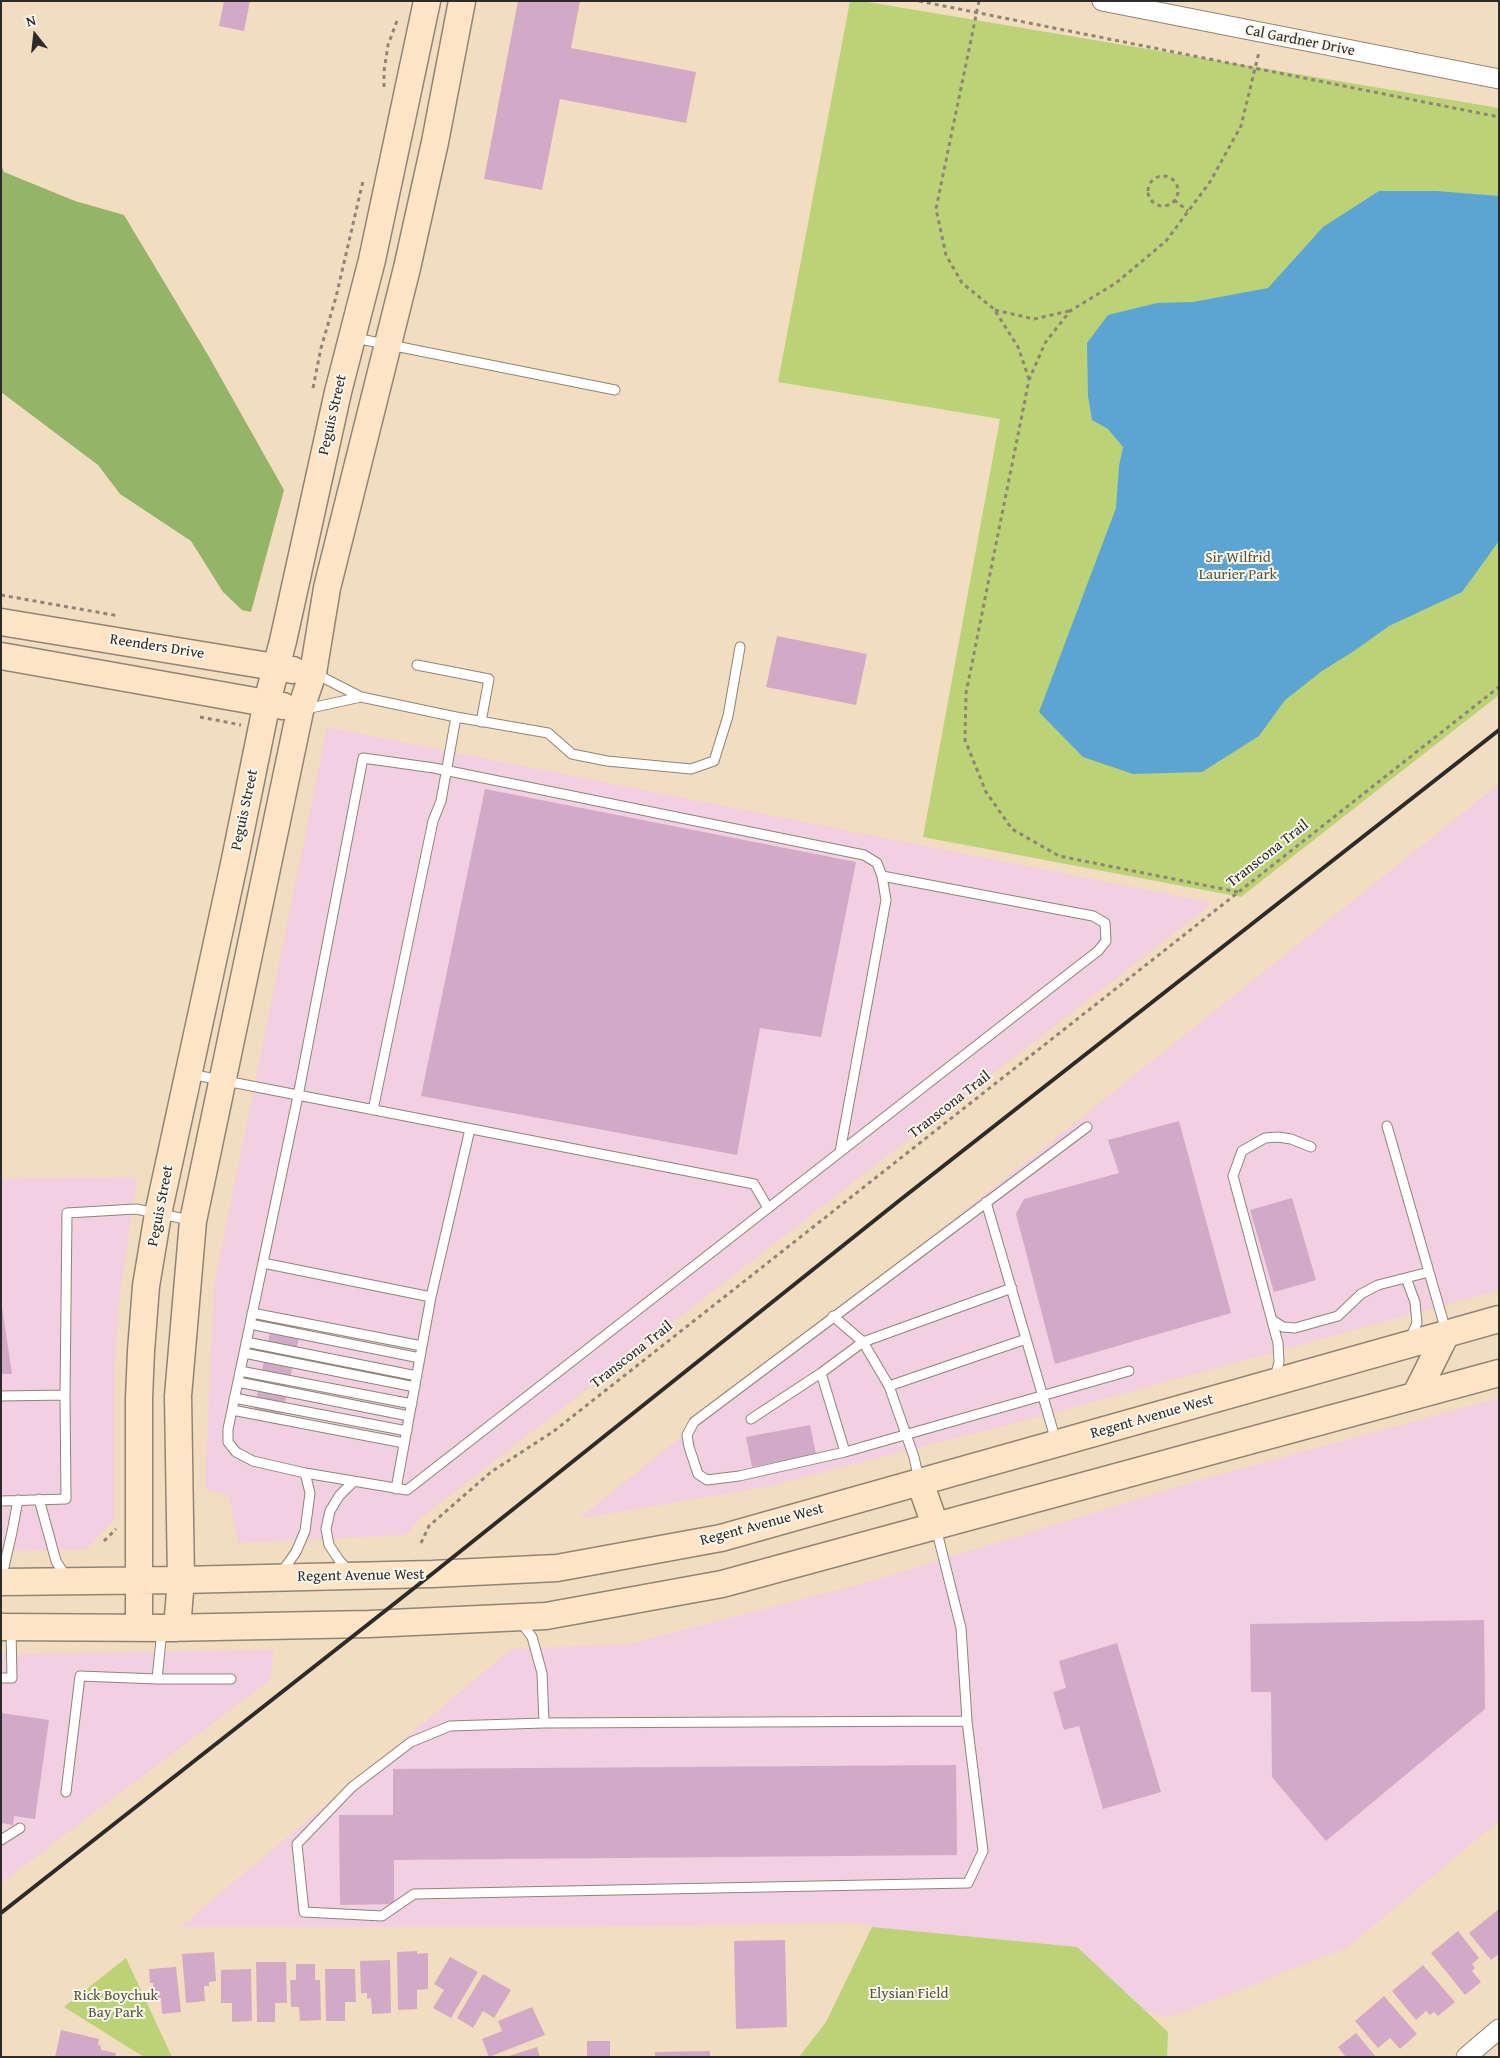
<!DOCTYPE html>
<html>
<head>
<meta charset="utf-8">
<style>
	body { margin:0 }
	#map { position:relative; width:1500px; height:2058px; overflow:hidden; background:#f3ddc0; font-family:"Gentium Book Plus",serif }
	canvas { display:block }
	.frame { position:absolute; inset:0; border:2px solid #2b2b2b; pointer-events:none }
	.north { position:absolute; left:10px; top:10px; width:50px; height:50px; -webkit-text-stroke:4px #fbf7ec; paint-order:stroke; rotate:344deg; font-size:14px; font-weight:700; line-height:20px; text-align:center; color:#2b2b2b }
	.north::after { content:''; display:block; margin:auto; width:18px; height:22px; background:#2b2b2b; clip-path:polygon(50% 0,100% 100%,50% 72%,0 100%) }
</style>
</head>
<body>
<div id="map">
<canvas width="1500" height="2058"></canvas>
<div class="frame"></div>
<div class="north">N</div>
</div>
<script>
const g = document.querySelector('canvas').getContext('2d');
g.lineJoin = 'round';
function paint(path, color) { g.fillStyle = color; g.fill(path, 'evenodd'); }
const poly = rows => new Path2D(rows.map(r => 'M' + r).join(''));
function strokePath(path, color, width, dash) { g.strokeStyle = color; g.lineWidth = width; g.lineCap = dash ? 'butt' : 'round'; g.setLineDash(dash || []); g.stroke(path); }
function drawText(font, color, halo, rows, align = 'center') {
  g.font = font + ' "Gentium Book Plus",serif'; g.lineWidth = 4; g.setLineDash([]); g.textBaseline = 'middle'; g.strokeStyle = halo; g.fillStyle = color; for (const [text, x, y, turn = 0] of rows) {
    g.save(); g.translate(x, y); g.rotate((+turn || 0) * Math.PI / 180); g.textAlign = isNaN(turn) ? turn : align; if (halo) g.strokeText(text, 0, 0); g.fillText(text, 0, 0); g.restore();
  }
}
const built = poly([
	[327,727,1213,903,417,1521,407,1535,238,1543,229,1496,205,1489,214,1285],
	[1499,784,1499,1290,1039,1417,765,1487,578,1519],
	[137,1177,118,1310,114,1386,114,1521,86,1550,1,1551,1,1179],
	[1499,1398,1499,1821,1348,1947,1168,2018,859,1923,575,1927,180,1927,511,1649,629,1644,872,1581,1200,1480],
	[274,1650,270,1680,1,1883,1,1654]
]);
const green = poly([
	[850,1,862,1,1499,108,1499,695,1241,897,923,837,1000,419,778,382],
	[872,1927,1077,1947,1168,2032,1167,2057,799,2057,826,2022],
	[126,1958,172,2057,144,2057,64,2007]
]);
const forest = poly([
	[1,165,4,172,75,201,124,215,208,355,284,490,251,612,242,610,223,592,191,541,120,494,98,465,1,392]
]);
const water = poly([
	[1379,191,1436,191,1499,196,1499,541,1462,592,1389,626,1354,651,1322,671,1285,700,1259,736,1202,772,1133,774,1083,757,1039,712,1116,508,1119,466,1123,447,1108,429,1092,420,1088,396,1087,343,1108,315,1157,303,1193,302,1268,288,1323,227]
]);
const building = poly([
	[224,1,250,1,244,31,219,26],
	[518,1,580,1,571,48,696,72,686,123,560,99,542,190,484,179],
	[777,636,867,654,856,705,766,687],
	[485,789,856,862,821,1037,760,1028,737,1155,421,1096],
	[1179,1121,1231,1313,1055,1364,1016,1214,1024,1199,1119,1173,1108,1140],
	[1292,1198,1316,1280,1274,1292,1250,1210],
	[1,1307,2,1307,12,1374,1,1374],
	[274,1313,303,1319,280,1425,252,1419],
	[810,1425,816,1454,752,1467,746,1437],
	[1484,1620,1485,1709,1326,1841,1272,1777,1271,1692,1251,1692,1250,1624],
	[1117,1643,1161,1792,1103,1809,1079,1726,1064,1730,1053,1692,1066,1688,1059,1661],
	[1,1713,49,1720,35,1819,14,1816,13,1825,1,1823],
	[956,1765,957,1855,394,1860,394,1904,340,1905,339,1815,393,1815,393,1769],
	[1499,1909,1499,1954,1491,1960,1469,1933],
	[1458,1931,1479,1958,1472,1964,1475,1968,1472,1971,1481,1982,1465,1995,1431,1953],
	[785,1940,787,2027,736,2029,734,1941],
	[417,1951,417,1954,428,1953,428,1989,417,1990,417,2009,398,2010,397,1952],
	[214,1952,216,1981,209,1982,209,1986,204,1986,205,2001,186,2003,182,1954],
	[450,1957,478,1972,451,2018,433,2008,444,1990,434,1984],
	[390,1960,391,2013,372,2014,371,1998,367,1999,367,1993,361,1993,360,1961],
	[256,1962,286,1962,287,2003,275,2003,275,2022,257,2022],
	[296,1964,315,1964,315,1980,320,1980,321,2020,300,2021,299,2007,291,2007,290,1980,296,1980],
	[1423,1965,1455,2002,1438,2016,1434,2012,1430,2015,1426,2011,1416,2020,1392,1991],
	[176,1967,181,2012,162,2014,161,1998,155,1999,153,1983,150,1983,149,1969],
	[251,1969,252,2021,232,2022,232,2003,221,2003,221,1970],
	[325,1969,355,1969,356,2002,345,2002,345,2021,326,2021],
	[483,1974,511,1990,494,2018,483,2011,473,2028,457,2018],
	[1384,1996,1417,2034,1400,2049,1390,2038,1378,2048,1355,2021],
	[532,2007,545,2035,489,2057,482,2039,502,2031,498,2021],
	[61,2030,99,2039,98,2045,101,2046,101,2050,116,2053,115,2057,55,2057],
	[1356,2033,1376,2057,1346,2057,1338,2047],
	[587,2041,610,2041,610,2057,587,2057],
	[537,2047,540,2057,509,2057,509,2056],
	[710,2051,710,2057,655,2057,655,2052]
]);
const path = poly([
	[919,1,1499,117],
	[979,1,936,209,946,255,962,283,994,309,1018,347,1029,379],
	[384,87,384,71,388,45,398,18],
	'1148 191a15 15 0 1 1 30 0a15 15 0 1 1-30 0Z',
	[1174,200,1188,211],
	[995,310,1034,319,1069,311],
	[313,388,321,348,336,297,363,181],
	[1,595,119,616],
	[200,717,241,725],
	[1238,892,1059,856,1012,829,986,792,965,740,966,693,1029,380,1045,343,1070,311,1116,283,1166,241,1210,182,1241,126,1259,52],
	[104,1541,116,1529],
	[421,1543,429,1526,491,1472,554,1431,1499,687]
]);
const lane = poly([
	[355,338,615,390],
	[417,665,489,679,481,722],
	[314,673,361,697],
	[306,709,361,697,456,717,441,801,433,821,373,1110],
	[456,717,548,733,572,754,607,761,691,769,714,761,728,716,740,647],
	[363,758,434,768,864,855,877,863,882,876,1093,916,1105,923,1106,941,1098,951,1081,964,407,1490,305,1473,253,1461,236,1452,228,1442,228,1429,298,1096,363,758],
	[190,1074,754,1184,768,1208],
	[1387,1126,1446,1331],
	[1087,1127,694,1422,687,1435,689,1447,698,1474,707,1480,739,1476,845,1452,1129,1371],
	[840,1152,886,900,882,876],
	[986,1202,1056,1441],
	[263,1263,431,1297],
	[1406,1278,1415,1302,1417,1323,1410,1339],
	[252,1313,422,1346],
	[833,1316,863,1342,889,1386,914,1457,919,1480],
	[1272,1320,1283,1327,1295,1328,1338,1316,1361,1294,1378,1285,1429,1272],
	[250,1324,420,1358],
	[246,1342,417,1376],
	[244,1353,415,1387],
	[240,1371,412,1404],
	[821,1373,845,1452],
	[1275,1378,1279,1362,1278,1343,1233,1176,1242,1151,1265,1138,1278,1137,1291,1139,1311,1147],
	[238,1382,409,1416],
	[889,1386,1026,1339],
	[1,1396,65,1395,67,1213,136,1209,190,1220],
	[234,1398,407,1431],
	[232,1410,404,1443],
	[751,1419,821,1373,863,1342,1012,1288],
	[396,1489,431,1297,470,1129],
	[39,1499,56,1561,66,1577],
	[1,1501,66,1499,65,1395],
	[936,1528,961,1628,967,1721,544,1723,450,1726,411,1742,352,1787,297,1844,304,1912,382,1916,414,1894,968,1883,983,1851,967,1721],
	[1,1570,4,1567,12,1532,18,1500],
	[349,1571,339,1560,329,1545,326,1529,330,1511,339,1496,353,1482],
	[281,1573,296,1552,305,1531,310,1493,305,1473],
	[520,1621,532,1637,542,1673,544,1723],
	[1,1678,12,1678,11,1630],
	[157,1679,231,1679],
	[66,1792,80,1676,157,1679,162,1630],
	[1,1840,20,1828]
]);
const street = poly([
	[1102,1,1499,79],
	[1466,2057,1499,2029]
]);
const secondary = poly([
	[1,622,293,670],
	[1,656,283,706],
	[1415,1396,1446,1334],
	[920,1482,935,1525],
	[1,1582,181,1580,432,1574,557,1568,721,1538,1499,1319],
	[1,1627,163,1628,369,1624,546,1616,722,1584,1499,1373],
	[139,1628,139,1398,141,1351,146,1286,158,1214,234,864,267,702,283,641,338,392,372,260,427,1],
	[177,1628,181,1580,178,1396,193,1221,300,711,313,673,327,588,407,268,435,142,462,1]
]);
const rail = poly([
	[1,1913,432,1574,900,1200,1499,730]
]);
const streetNames = [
	["Cal Gardner Drive",1300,41,11],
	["Peguis Street",333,415,-77],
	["Reenders Drive",157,647,9],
	["Peguis Street",245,810,-78],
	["Transcona Trail",1268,854,-38],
	["Transcona Trail",950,1105,-38],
	["Peguis Street",161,1206,-79],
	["Transcona Trail",632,1355,-38],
	["Regent Avenue West",1152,1417,-16],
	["Regent Avenue West",762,1525,-15],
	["Regent Avenue West",361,1576,-1]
];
const parkNames = [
	["Sir Wilfrid",1238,558],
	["Laurier Park",1238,575],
	["Elysian Field",909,1994],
	["Rick Boychuk",116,1996],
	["Bay Park",116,2013]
];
paint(built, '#f2cfe1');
paint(green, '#bbd277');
paint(forest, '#94b468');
paint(water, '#5ca5d3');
paint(building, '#d2aac7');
strokePath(lane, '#8f8476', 11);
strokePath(street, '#8f8476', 21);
strokePath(secondary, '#8f8476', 29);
strokePath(path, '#8f8476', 3, [4, 4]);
strokePath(lane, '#fff', 9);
strokePath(street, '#fff', 19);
strokePath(secondary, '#ffe4c6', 26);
strokePath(rail, '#2b2b2b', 4);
drawText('15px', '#2b2b2b', '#fbf7ec', streetNames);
drawText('15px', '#4f553e', '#fbf7ec', parkNames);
</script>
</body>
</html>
